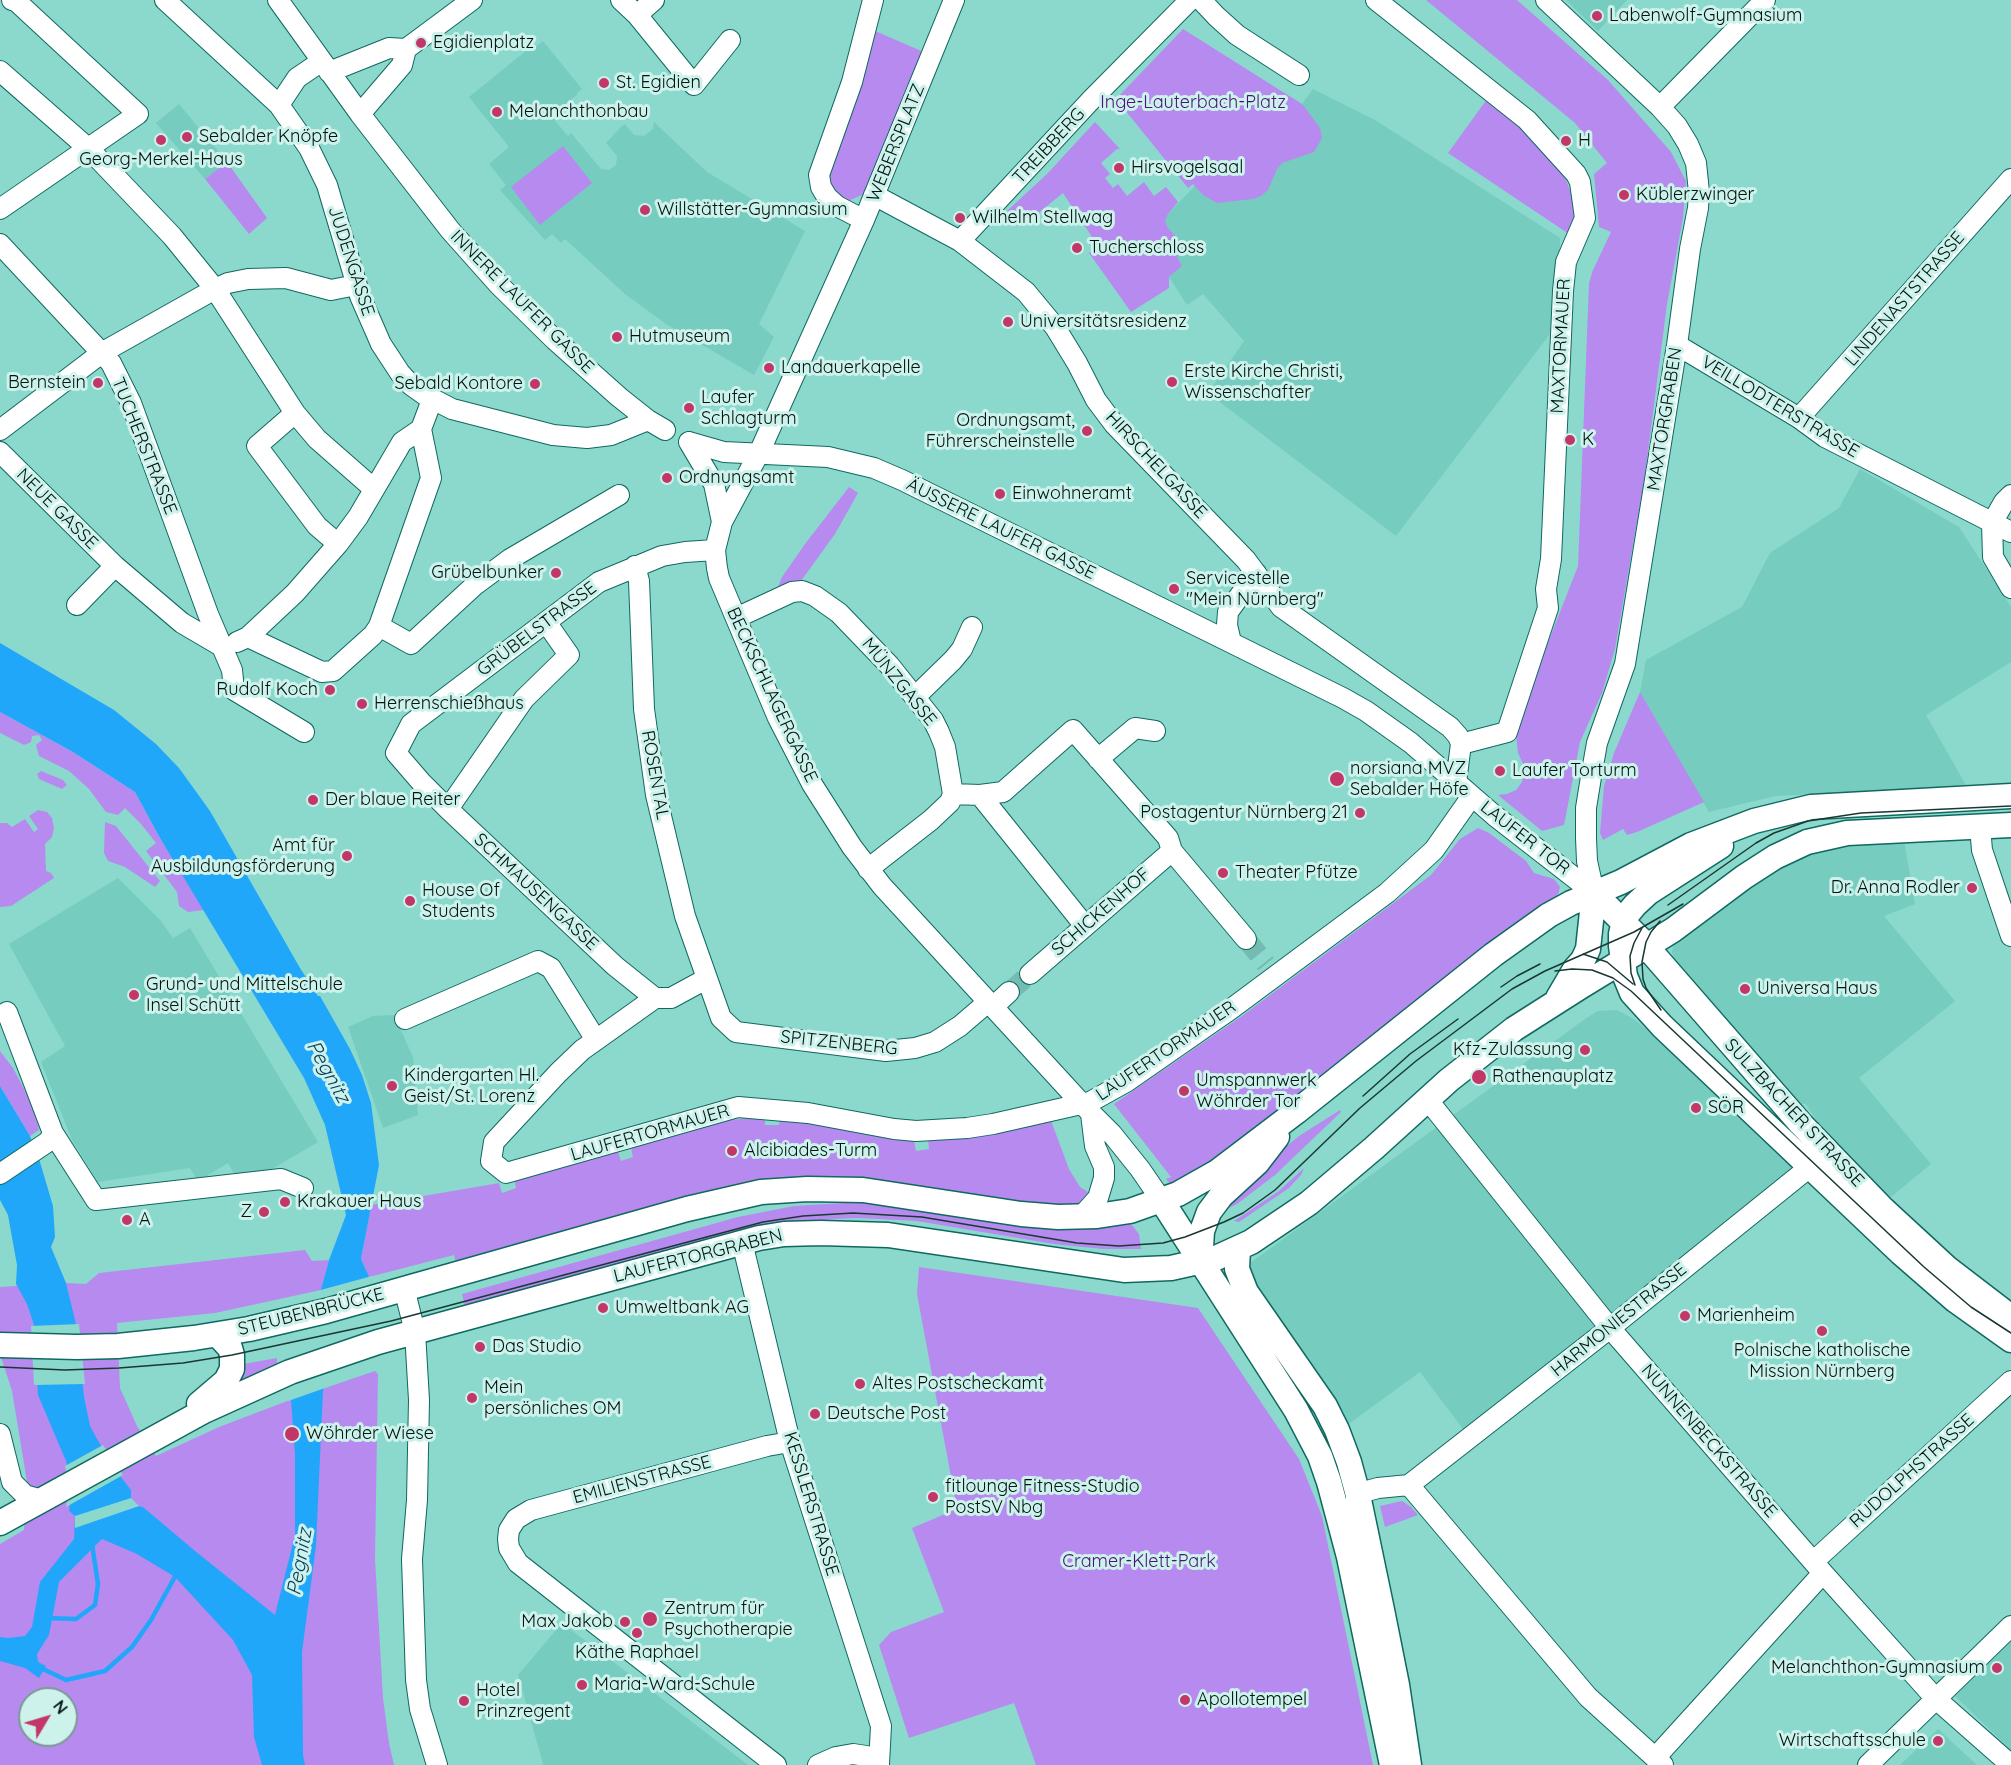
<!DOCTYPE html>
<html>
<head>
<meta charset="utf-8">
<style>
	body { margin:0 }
	#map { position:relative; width:2011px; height:1765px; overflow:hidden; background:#8bd9cd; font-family:Quicksand,sans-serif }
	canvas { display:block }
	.north { position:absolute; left:18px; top:1687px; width:60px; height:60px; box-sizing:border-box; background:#cdf2eb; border:2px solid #7b9994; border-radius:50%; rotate:52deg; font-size:16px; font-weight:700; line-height:24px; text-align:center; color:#001411 }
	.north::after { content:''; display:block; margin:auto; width:21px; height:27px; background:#c23668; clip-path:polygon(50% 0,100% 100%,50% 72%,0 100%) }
</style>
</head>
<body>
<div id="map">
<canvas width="2011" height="1765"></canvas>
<div class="north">N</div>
</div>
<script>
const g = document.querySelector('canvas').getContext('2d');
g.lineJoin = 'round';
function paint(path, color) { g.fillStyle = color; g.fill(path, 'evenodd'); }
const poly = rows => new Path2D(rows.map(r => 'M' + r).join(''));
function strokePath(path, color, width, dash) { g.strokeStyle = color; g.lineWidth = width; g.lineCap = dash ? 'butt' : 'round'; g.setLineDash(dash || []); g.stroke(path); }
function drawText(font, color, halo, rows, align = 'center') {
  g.font = font + ' Quicksand,sans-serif'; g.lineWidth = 6; g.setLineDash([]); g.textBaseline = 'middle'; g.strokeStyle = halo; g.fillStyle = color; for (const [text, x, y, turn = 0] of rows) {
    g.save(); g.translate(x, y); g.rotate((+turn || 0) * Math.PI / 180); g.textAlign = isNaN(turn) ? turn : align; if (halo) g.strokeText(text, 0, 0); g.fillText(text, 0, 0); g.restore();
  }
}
const built = poly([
	[1566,0,1627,0,1598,31],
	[543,41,582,89,577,93,578,94,551,116,568,136,571,133,601,169,609,170,616,165,617,156,606,143,620,128,625,124,634,135,644,136,653,129,654,122,707,172,805,231,759,324,774,337,754,375,666,324,625,294,565,239,561,243,552,234,545,240,500,190,506,185,489,164,509,147,469,97,532,46,534,48],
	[1313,89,1375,120,1560,238,1559,288,1553,330,1396,536,1208,393,1244,341,1203,294,1187,305,1169,277,1182,266,1176,257,1187,248,1168,228,1165,221,1168,214,1284,93,1302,104],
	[179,104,227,162,205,179,156,123],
	[1860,469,1959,527,2011,607,2011,662,1926,715,1967,787,1775,796,1709,812,1640,692,1646,660,1742,607,1770,553,1839,508],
	[1903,835,1915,904,1884,916,1955,1001,1859,1078,1931,1164,1885,1202,1821,1128,1806,1104,1796,1104,1674,961,1672,952,1674,942,1682,932,1800,853],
	[118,878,161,921,173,938,190,928,318,1142,265,1173,236,1177,228,1163,198,1181,190,1168,98,1182,72,1140,41,1062,65,1046,9,944],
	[1617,1010,1634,1019,1720,1094,1791,1164,1791,1172,1466,1433,1420,1372,1346,1426,1242,1269,1585,1019,1598,1011],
	[394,1015,413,1057,418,1115,383,1128,348,1027,373,1016],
	[562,1623,657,1695,748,1765,542,1765,543,1764,518,1675],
	[2011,1640,2011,1750,1955,1696],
	[1938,1729,1965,1754,1977,1765,1900,1765]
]);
const green = poly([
	[1426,0,1517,0,1608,80,1671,152,1686,181,1683,218,1667,304,1645,475,1615,649,1602,693,1580,742,1564,825,1542,831,1498,795,1507,794,1516,790,1522,782,1524,766,1518,753,1515,727,1578,566,1589,283,1593,270,1611,232,1599,227,1594,174,1607,163,1575,123],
	[1183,29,1294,99,1303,105,1320,128,1322,138,1314,152,1282,163,1277,169,1268,190,1261,196,1253,199,1217,203,1203,195,1193,184,1188,188,1116,99],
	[875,31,926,53,869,186,862,195,848,201,834,194,826,177],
	[1490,95,1559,160,1579,216,1569,234,1448,153],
	[1095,122,1120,149,1117,149,1101,163,1110,174,1105,178,1113,188,1118,184,1127,196,1144,182,1154,196,1166,187,1178,202,1168,214,1165,221,1168,228,1187,248,1177,257,1182,266,1169,277,1169,288,1131,312,1089,253,1098,246,1063,193,1032,218,1030,216,1017,226,1007,211,1047,174],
	[563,146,592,183,540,225,511,187],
	[227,162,267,218,249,234,205,179],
	[849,487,858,493,835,534,801,581,777,589,782,577,805,544],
	[1640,692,1704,802,1637,832,1627,835,1623,829,1603,840,1600,833,1604,786,1614,753],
	[0,712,73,752,135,792,160,838,204,910,188,912,179,906,177,892,146,851,156,843,141,824,125,808,118,815,106,812,89,789,69,771,39,756,36,745,42,740,39,735,32,736,31,742,24,745,0,733],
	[41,771,63,780,67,785,62,789,39,779,37,774],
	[38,810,47,812,52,818,54,828,52,837,45,844,46,871,51,873,54,878,11,906,0,907,0,823,7,823,12,827,25,819,34,832,38,829,29,816],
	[105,822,116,826,160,881,155,887,125,867,108,861,104,853],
	[1478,828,1489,833,1526,861,1534,873,1554,879,1560,887,1557,899,1488,948,1201,1169,1171,1185,1166,1179,1171,1177,1114,1104,1242,1016,1431,875,1460,839],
	[0,1051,13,1068,33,1106,39,1130,30,1136,0,1086],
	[1340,1110,1341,1112,1275,1175,1237,1204,1225,1210,1217,1211,1267,1162,1299,1136],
	[765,1117,765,1125,779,1125,780,1119,914,1140,916,1151,929,1149,928,1139,1050,1118,1069,1169,1080,1187,1091,1194,1080,1203,1074,1206,1042,1207,868,1181,456,1263,454,1255,369,1277,361,1259,371,1205,499,1183,502,1193,516,1188,514,1179,618,1152,621,1161,633,1157,631,1148,667,1136,729,1120],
	[1304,1168,1301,1175,1289,1188,1239,1222,1234,1221,1279,1191],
	[844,1203,878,1203,1128,1220,1139,1234,1141,1249,1103,1249,1054,1244,917,1221,859,1218,832,1219,782,1225,460,1307,465,1306,462,1294,738,1217,794,1206],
	[305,1250,312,1261,329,1260,321,1290,215,1313,117,1323,120,1388,137,1426,156,1456,219,1427,290,1400,375,1371,378,1374,375,1559,383,1698,389,1743,394,1765,0,1765,0,1544,24,1530,27,1482,12,1391,0,1354,0,1287,66,1283,86,1284,99,1273],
	[30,1699,66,1699,66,1735,30,1735],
	[919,1267,1198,1308,1299,1459,1322,1516,1373,1765,1036,1765,1014,1703,909,1738,879,1645,891,1632,944,1612,912,1528,957,1509,917,1294],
	[277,1358,277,1365,238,1386,238,1365],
	[1402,1501,1411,1507,1418,1515,1385,1527,1380,1506]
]);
const water = poly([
	[0,643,114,710,156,744,179,768,210,811,300,968,318,996,320,996,350,1049,362,1075,371,1103,379,1165,361,1259,371,1281,323,1391,316,1546,302,1652,303,1755,305,1765,262,1765,254,1737,252,1675,233,1640,175,1577,137,1554,102,1539,59,1582,49,1635,37,1654,38,1662,46,1666,39,1678,25,1668,0,1661,0,1637,8,1638,25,1636,32,1627,40,1582,74,1539,75,1516,69,1511,72,1486,66,1461,38,1395,34,1325,27,1304,16,1284,17,1265,11,1232,8,1215,0,1200,0,1086,30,1136,40,1162,53,1206,55,1237,51,1247,66,1283,76,1324,84,1397,90,1426,97,1439,114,1468,131,1490,131,1498,138,1506,143,1507,195,1551,275,1615,295,1535,295,1455,291,1400,329,1260,346,1215,325,1125,304,1078,160,838,135,792,73,752,0,712]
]);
const pier = poly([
	[372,1276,373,1282,328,1387,288,1401,317,1291],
	[79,1324,85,1384,34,1385,31,1326],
	[103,1445,123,1475,66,1507,69,1486,65,1466],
	[131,1498,139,1506,75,1528,75,1516]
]);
const stream = poly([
	[47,1618,76,1619,95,1605,98,1584,92,1544],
	[39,1667,66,1680,105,1671,132,1647,151,1620,177,1573]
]);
const minorTunnel = poly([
	[1246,939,1266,964],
	[1009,992,1030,974]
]);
const minor = poly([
	[165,0,279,105,309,148,327,185,360,296,381,344,400,373,411,385,425,395,452,409,553,435,587,438,611,435,648,420],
	[278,0,360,114,450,230,499,285,555,340,619,397,648,420,665,430],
	[621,0,637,15,694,85,730,40],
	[954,0,864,220,759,453,722,522,715,550,717,568,719,578,778,718,812,784,852,847,882,886,1082,1104,1112,1134,1140,1169,1162,1201],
	[1201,0,1216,16,1237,35,1299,75],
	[1376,0,1527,120,1576,174,1580,182,1585,218,1566,262,1563,291,1551,559,1546,589,1548,608,1507,732,1461,744],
	[1546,0,1660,107,1677,126,1688,144,1696,163,1699,192,1698,208,1690,249,1677,345,1625,664,1597,743,1591,777,1586,808,1586,838,1587,861,1594,893],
	[637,15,654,0],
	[406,49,472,0],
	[0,71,89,149,172,236,215,289,295,413,317,439,374,489],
	[329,72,389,48,406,49,402,65,360,114],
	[279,105,297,78,322,61],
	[1660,107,1765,0],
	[874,195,960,241,1026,292,1055,327,1077,363,1096,400,1114,424,1246,560,1281,607,1450,727,1458,736,1461,744,1456,782],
	[0,209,138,114,16,1,12,0],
	[864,220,837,206,827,197,821,187,819,175,852,82,873,0],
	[960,241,1091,100,1190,0],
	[0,244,111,363,131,403,208,614,232,670,234,690,304,732],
	[1677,345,1799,418,1825,437,2011,532],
	[295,413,257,446,317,526,338,544],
	[1799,418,2011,179],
	[0,430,103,352,215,289,228,283,248,279,286,278,331,290,356,285],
	[689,442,724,452,828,457,874,468,902,480,1343,698,1366,711,1411,743,1495,816,1594,893],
	[689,442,714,484,722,522],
	[0,452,115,566,182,623,223,647],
	[1992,523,1993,557,2011,588],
	[1992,523,2004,502,2011,495],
	[635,566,639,581,644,709,656,795,685,916,721,1018,736,1032,886,1051,915,1048,935,1042,960,1026,988,1002],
	[77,605,115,566],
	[736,618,792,592,802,591,815,596,839,613,890,666,933,720,939,732,945,747,953,794,950,802,931,820,868,869],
	[379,626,411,644,475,585,510,559,619,495],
	[248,637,322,672,333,671,373,635,379,626,431,478,421,429],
	[237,642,248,637,295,593,338,544,358,517,402,442,421,429,432,400],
	[1231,642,1227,625,1228,612,1256,573],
	[915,697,953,660,962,649,972,627],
	[1098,759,1135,728,1155,731],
	[953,794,980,795,1003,792,1073,730,1168,838,1172,851,1030,974],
	[980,795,1085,926],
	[448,809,524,699,569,655,546,622],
	[1980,826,1982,850,2011,936],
	[1172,851,1246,939],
	[706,979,671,998,655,998,582,1050,558,1073,494,1142,491,1161,506,1173,738,1107,808,1113,894,1129,916,1131,967,1128,993,1124,1090,1102,1126,1082,1231,1009,1387,893,1434,850,1472,796],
	[655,998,615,966,448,809,421,782,396,753,411,724,599,582,662,556,685,552,715,550],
	[993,1007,1009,992],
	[7,1012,53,1133,96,1200,281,1179,303,1188],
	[405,1019,538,961,551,968,596,1040],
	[1427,1099,1610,1328,1823,1573,1936,1699,2011,1765],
	[0,1174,49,1141,53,1133],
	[1080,1218,1098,1198,1104,1178,1104,1167,1095,1146,1091,1114],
	[742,1242,790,1442,881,1726,879,1764],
	[404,1288,415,1332,419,1400,417,1500,412,1559,416,1680,420,1709,437,1765],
	[0,1434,12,1482,25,1495,42,1500],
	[1409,1485,1588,1697,1663,1765],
	[1353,1508,1358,1495,1367,1491,1378,1488,1409,1485,1610,1328,1821,1158],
	[1814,1561,2011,1381],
	[1655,1758,1823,1573],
	[776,1765,518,1563,509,1548,508,1539,509,1530,516,1519,531,1510,767,1446,790,1442],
	[818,1765,836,1757,853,1754,866,1756,879,1765],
	[1868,1765,2011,1626]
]);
const major = poly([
	[1721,846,1648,893,1635,905,1625,917,1621,934,1621,946,1625,976,1632,993,1662,1026,1901,1253,1955,1300,2011,1340],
	[1594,893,1639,938,1801,1124,1883,1209,1947,1268,2011,1317],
	[1558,998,1575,969,1583,960,1588,949,1594,893],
	[1162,1201,1296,1410,1320,1456,1329,1482,1349,1557,1392,1765],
	[1238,1249,1237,1269,1246,1292,1325,1406,1337,1430,1349,1462,1358,1495,1382,1610,1397,1685,1409,1765],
	[1200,1263,1202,1231,1209,1212,1221,1196,1257,1163,1277,1137],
	[0,1345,77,1347,118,1346,194,1338,249,1329,326,1311,687,1209,761,1192,807,1189,863,1190,1021,1214,1058,1217,1097,1216,1130,1211,1178,1194,1217,1172,1296,1112,1493,955,1549,915,1571,903,1621,882,1691,845,1754,821,1811,807,2011,796],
	[199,1404,226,1381,232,1369,232,1355,230,1348,218,1335],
	[0,1523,204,1411,290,1372,378,1342,759,1238,784,1234,821,1233,888,1235,1124,1270,1171,1268,1216,1258,1251,1242,1309,1203,1374,1148,1449,1080,1514,1029,1580,987,1673,930,1744,877,1775,857,1807,842,1847,833,2011,825]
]);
const tram = poly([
	[1668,905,1756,843,1774,833,1808,821,1861,813,2011,806],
	[1660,921,1651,932,1646,942,1642,962,1643,979,1646,988,1661,1010],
	[1583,954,1607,962,1633,984],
	[1555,971,1572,969,1592,970,1613,978,1631,991,1924,1267,1971,1307,2011,1333],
	[1635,985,1631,973,1630,956,1634,943,1642,928],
	[1501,987,1517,976,1540,964],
	[1363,1096,1410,1054,1458,1019],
	[0,1367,65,1370,119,1368,183,1363,232,1355,391,1321,763,1222,803,1216,853,1213,922,1217,1077,1243,1119,1246,1163,1243,1185,1237,1224,1222,1243,1213,1275,1190,1360,1108,1416,1061,1512,989,1545,971,1634,932,1683,904]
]);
const markers = [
	[1597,16,6,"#c23668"],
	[421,43,6,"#c23668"],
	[604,83,6,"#c23668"],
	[497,112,6,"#c23668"],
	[187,137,6,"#c23668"],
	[161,140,6,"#c23668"],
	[1566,141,6,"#c23668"],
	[1119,168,6,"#c23668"],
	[1624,195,6,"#c23668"],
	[645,210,6,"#c23668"],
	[960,218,6,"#c23668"],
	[1077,248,6,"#c23668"],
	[1008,322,6,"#c23668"],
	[617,337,6,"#c23668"],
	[769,368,6,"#c23668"],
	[1172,382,6,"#c23668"],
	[98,383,6,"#c23668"],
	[535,384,6,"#c23668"],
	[689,408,6,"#c23668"],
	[1087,431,6,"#c23668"],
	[1570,440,6,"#c23668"],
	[667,478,6,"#c23668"],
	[1000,494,6,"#c23668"],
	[556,573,6,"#c23668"],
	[1174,589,6,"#c23668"],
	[330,690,6,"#c23668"],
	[362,704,6,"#c23668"],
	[1500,771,6,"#c23668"],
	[1337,779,8,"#c23668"],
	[313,800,6,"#c23668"],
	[1360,813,6,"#c23668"],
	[347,856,6,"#c23668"],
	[1223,873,6,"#c23668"],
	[1972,888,6,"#c23668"],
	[410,901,6,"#c23668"],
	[1745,989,6,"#c23668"],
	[134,995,6,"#c23668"],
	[1585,1050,6,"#c23668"],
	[1479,1077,8,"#c23668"],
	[392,1086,6,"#c23668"],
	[1184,1091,6,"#c23668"],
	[1696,1108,6,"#c23668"],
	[732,1151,6,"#c23668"],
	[285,1202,6,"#c23668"],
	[264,1212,6,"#c23668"],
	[127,1220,6,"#c23668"],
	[603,1308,6,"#c23668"],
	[1685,1316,6,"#c23668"],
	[1822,1331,6,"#c23668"],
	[480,1347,6,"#c23668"],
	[860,1384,6,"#c23668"],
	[472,1398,6,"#c23668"],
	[815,1414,6,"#c23668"],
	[292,1434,8,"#c23668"],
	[933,1497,6,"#c23668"],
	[650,1619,8,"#c23668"],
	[625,1622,6,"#c23668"],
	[637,1633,6,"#c23668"],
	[1997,1668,6,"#c23668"],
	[582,1685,6,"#c23668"],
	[1185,1700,6,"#c23668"],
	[464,1701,6,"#c23668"],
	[1938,1741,6,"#c23668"]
];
const poiNames = [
	["Labenwolf-Gymnasium",1609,16],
	["Egidienplatz",433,43],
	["St. Egidien",616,83],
	["Melanchthonbau",509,112],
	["Sebalder Knöpfe",199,137],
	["H",1578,141],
	["Georg-Merkel-Haus",161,160,"center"],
	["Hirsvogelsaal",1131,168],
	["Küblerzwinger",1636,195],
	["Willstätter-Gymnasium",657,210],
	["Wilhelm Stellwag",972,218],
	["Tucherschloss",1089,248],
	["Universitätsresidenz",1020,322],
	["Hutmuseum",629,337],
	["Landauerkapelle",781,368],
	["Erste Kirche Christi,",1184,372],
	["Wissenschafter",1184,393],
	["Bernstein",86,383,"right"],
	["Sebald Kontore",523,384,"right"],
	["Laufer",701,398],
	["Schlagturm",701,419],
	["Ordnungsamt,",1075,421,"right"],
	["Führerscheinstelle",1075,442,"right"],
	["K",1582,440],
	["Ordnungsamt",679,478],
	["Einwohneramt",1012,494],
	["Grübelbunker",544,573,"right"],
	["Servicestelle",1186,579],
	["\"Mein Nürnberg\"",1186,600],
	["Rudolf Koch",318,690,"right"],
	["Herrenschießhaus",374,704],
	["norsiana MVZ",1350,769],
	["Sebalder Höfe",1350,790],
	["Laufer Torturm",1512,771],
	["Der blaue Reiter",325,800],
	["Postagentur Nürnberg 21",1348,813,"right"],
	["Amt für",335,846,"right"],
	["Ausbildungsförderung",335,867,"right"],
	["Theater Pfütze",1235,873],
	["Dr. Anna Rodler",1960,888,"right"],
	["House Of",422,891],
	["Students",422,912],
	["Grund- und Mittelschule",146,985],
	["Insel Schütt",146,1006],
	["Universa Haus",1757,989],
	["Kfz-Zulassung",1573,1050,"right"],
	["Kindergarten Hl.",404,1076],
	["Geist/St. Lorenz",404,1097],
	["Rathenauplatz",1492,1077],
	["Umspannwerk",1196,1081],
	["Wöhrder Tor",1196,1102],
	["SÖR",1708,1108],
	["Alcibiades-Turm",744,1151],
	["Krakauer Haus",297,1202],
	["Z",252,1212,"right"],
	["A",139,1220],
	["Umweltbank AG",615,1308],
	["Marienheim",1697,1316],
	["Das Studio",492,1347],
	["Polnische katholische",1822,1351,"center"],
	["Mission Nürnberg",1822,1372,"center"],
	["Altes Postscheckamt",872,1384],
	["Mein",484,1388],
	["persönliches OM",484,1409],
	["Deutsche Post",827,1414],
	["Wöhrder Wiese",306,1434],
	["fitlounge Fitness-Studio",945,1487],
	["PostSV Nbg",945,1508],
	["Zentrum für",664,1609],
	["Psychotherapie",664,1630],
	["Max Jakob",613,1622,"right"],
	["Käthe Raphael",637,1653,"center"],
	["Melanchthon-Gymnasium",1985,1668,"right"],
	["Maria-Ward-Schule",594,1685],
	["Hotel",476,1691],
	["Prinzregent",476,1712],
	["Apollotempel",1197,1700],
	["Wirtschaftsschule",1926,1741,"right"]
];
const parkNames = [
	["Inge-Lauterbach-Platz",1193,103],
	["Cramer-Klett-Park",1139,1562]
];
const streetNames = [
	["WEBERSPLATZ",896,143,-68],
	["TREIBBERG",1049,146,-47],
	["JUDENGASSE",351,261,72],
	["LINDENASTSTRASSE",1905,299,-49],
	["INNERE LAUFER GASSE",522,302,45],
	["MAXTORMAUER",1561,346,-87],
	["VEILLODTERSTRASSE",1780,407,31],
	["MAXTORGRABEN",1665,419,-81],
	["TUCHERSTRASSE",144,446,68],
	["HIRSCHELGASSE",1156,465,47],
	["NEUE GASSE",57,509,45],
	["ÄUSSERE LAUFER GASSE",1001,529,26],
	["GRÜBELSTRASSE",537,629,-37],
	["MÜNZGASSE",899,682,51],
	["BECKSCHLAGERGASSE",772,695,65],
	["ROSENTAL",655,775,80],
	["LAUFER TOR",1525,838,38],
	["SCHMAUSENGASSE",536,892,43],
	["SCHICKENHOF",1101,912,-41],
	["SPITZENBERG",839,1043,6],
	["LAUFERTORMAUER",1166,1051,-34],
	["SULZBACHER STRASSE",1794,1113,47],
	["LAUFERTORMAUER",650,1133,-16],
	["LAUFERTORGRABEN",698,1256,-14],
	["STEUBENBRÜCKE",311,1312,-14],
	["HARMONIESTRASSE",1619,1320,-39],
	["NUNNENBECKSTRASSE",1709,1441,49],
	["RUDOLPHSTRASSE",1912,1471,-42],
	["EMILIENSTRASSE",642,1480,-15],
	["KESSLERSTRASSE",811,1504,73]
];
const waterNames = [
	["Pegnitz",328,1072,61],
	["Pegnitz",300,1562,-80]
];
paint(built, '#75ccbf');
paint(green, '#b78af0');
paint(water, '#20a7fa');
paint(pier, '#8bd9cd');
strokePath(stream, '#20a7fa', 4.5);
strokePath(minorTunnel, '#76bbb1', 20, [20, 10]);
strokePath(minor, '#0f695f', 22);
strokePath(major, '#0f695f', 27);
strokePath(minor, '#fff', 20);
strokePath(major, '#fff', 24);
strokePath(tram, '#193833', 1.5);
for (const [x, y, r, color] of markers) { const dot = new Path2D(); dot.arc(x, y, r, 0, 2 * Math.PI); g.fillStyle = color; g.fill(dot); strokePath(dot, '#cdf2eb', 2); }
drawText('18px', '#001411', '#cdf2eb', poiNames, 'left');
drawText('18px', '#491476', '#cdf2eb', parkNames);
drawText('18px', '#001411', '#cdf2eb', streetNames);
drawText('italic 20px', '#073a5b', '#cdf2eb', waterNames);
</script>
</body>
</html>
